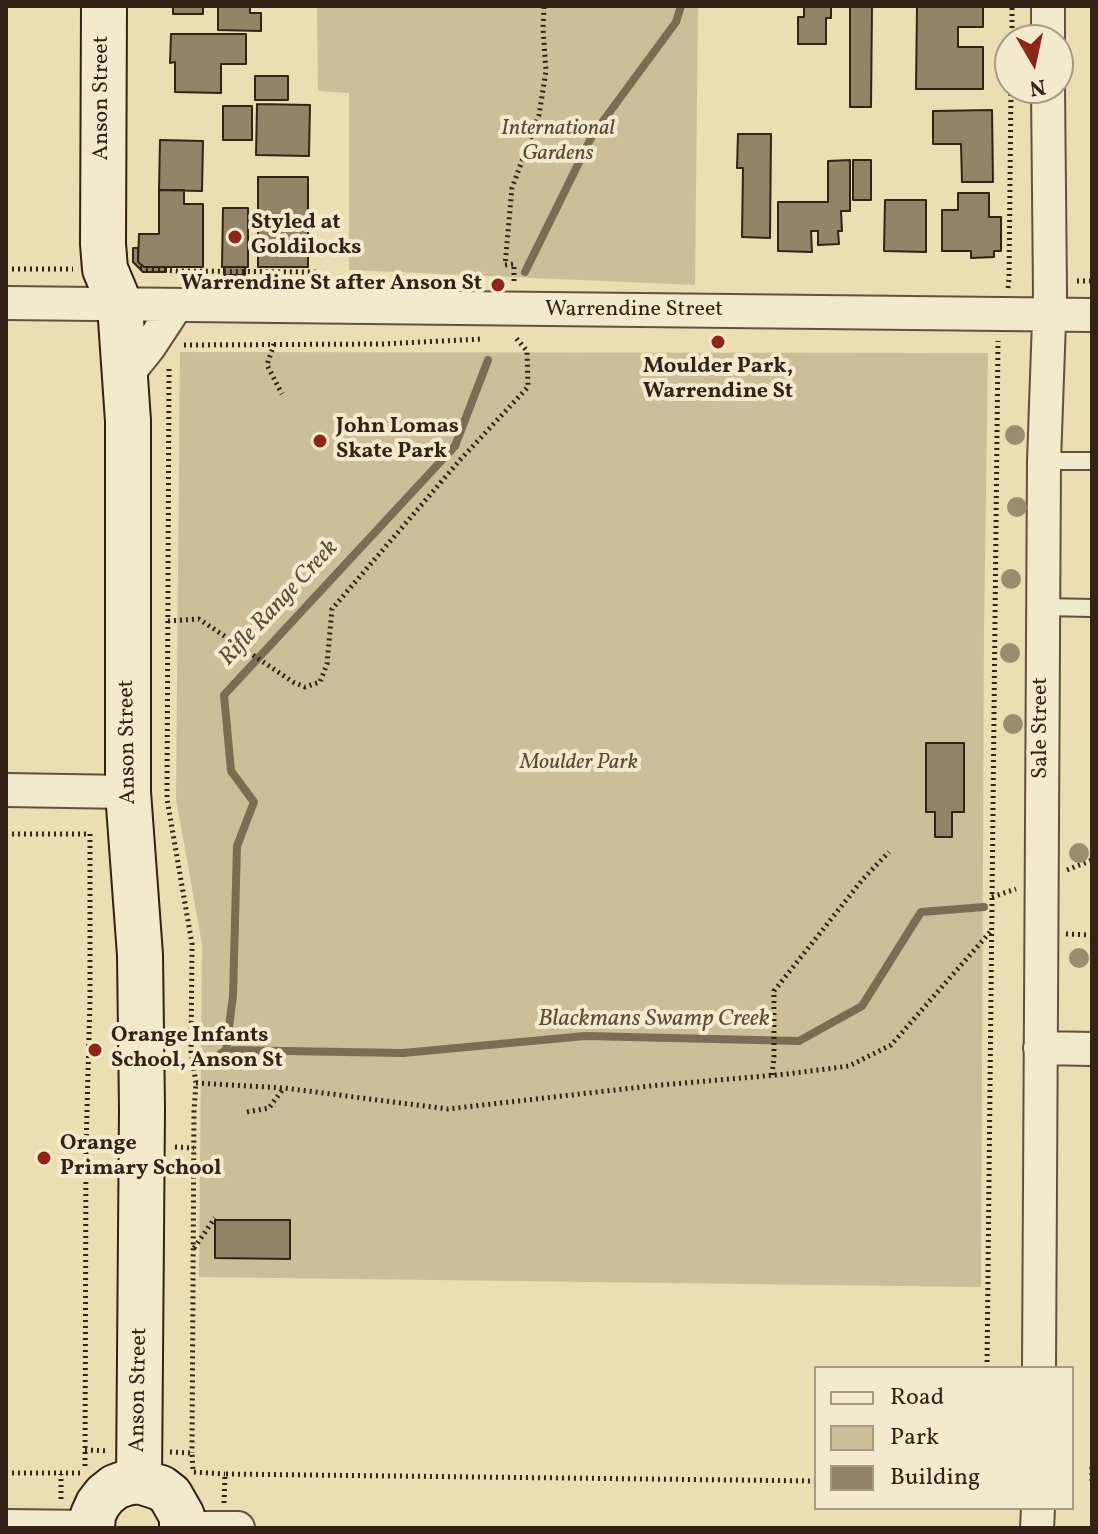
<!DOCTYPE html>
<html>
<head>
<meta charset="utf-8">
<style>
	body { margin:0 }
	#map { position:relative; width:1098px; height:1534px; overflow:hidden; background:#ebdeb2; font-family:Vollkorn,serif }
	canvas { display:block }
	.frame { position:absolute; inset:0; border:8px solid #342217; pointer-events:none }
	.legend { position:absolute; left:814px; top:1366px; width:260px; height:144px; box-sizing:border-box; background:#f2eacd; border:2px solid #a69a84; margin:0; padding:10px 14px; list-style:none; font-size:24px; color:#342217 }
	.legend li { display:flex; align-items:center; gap:16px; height:40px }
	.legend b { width:40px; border:2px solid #a69a84 }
	.north { position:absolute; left:994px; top:24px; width:80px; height:80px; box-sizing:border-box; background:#f2eacd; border:2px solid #a69a84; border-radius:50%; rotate:171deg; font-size:22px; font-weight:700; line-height:32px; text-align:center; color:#342217 }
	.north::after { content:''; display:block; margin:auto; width:28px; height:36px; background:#8f2418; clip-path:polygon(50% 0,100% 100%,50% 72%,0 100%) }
</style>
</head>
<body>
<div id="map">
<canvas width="1098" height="1534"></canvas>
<div class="frame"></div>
<ul class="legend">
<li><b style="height:10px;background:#f2eacd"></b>Road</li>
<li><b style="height:22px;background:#ccbe98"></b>Park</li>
<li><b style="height:22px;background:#938468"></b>Building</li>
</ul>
<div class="north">N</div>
</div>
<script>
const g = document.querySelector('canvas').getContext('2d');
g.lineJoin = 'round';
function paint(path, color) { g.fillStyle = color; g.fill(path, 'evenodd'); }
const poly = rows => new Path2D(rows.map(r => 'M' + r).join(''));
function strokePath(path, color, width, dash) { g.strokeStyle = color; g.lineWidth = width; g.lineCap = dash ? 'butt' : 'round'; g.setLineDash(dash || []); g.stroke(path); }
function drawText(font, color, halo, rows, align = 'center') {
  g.font = font + ' Vollkorn,serif'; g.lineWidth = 8; g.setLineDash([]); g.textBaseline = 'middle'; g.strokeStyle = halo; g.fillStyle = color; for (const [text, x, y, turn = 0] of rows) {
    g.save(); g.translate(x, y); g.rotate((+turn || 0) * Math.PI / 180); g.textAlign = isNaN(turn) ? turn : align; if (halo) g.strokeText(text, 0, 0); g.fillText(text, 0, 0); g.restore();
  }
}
const green = poly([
	[317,6,698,6,695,285,349,270,349,93,318,91],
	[180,352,988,353,984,630,981,1287,199,1277,202,944,176,799]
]);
const stream = poly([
	[525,272,592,136,676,22,681,6],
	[226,1050,233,996,237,846,254,802,231,771,224,695,455,446,488,360],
	[217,1056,226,1050,403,1053,585,1036,799,1041,862,1006,921,912,984,907]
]);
const building = poly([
	[173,6,203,6,203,14,173,14,173,6],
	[218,6,250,6,250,13,261,13,261,31,218,30,218,6],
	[804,6,831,6,831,18,826,18,826,44,798,44,798,17,804,17,804,6],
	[850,6,872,6,871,107,850,107,850,6],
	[917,6,983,6,983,27,958,27,958,47,983,47,983,89,916,89,917,6],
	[171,34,246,34,246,64,221,64,221,93,175,92,175,62,170,63,171,34],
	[255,76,288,76,288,100,255,100,255,76],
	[257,104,310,105,309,156,256,155,257,104],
	[223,106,252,106,252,140,223,140,223,106],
	[992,110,993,182,962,182,961,144,933,144,933,111,992,110],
	[738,134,771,134,770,238,742,237,743,168,737,168,738,134],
	[160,140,203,141,202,191,159,190,160,140],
	[850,160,850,211,841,211,842,231,838,231,839,244,818,245,818,231,811,231,812,252,778,251,778,202,828,202,828,161,850,160],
	[853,160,871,160,871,200,853,200,853,160],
	[258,177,308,177,308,267,258,267,258,177],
	[159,190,184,190,184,204,203,204,203,267,144,267,138,262,139,234,159,234,159,190],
	[958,193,989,193,989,217,1001,217,1001,251,994,251,994,257,971,258,971,251,942,251,942,210,958,210,958,193],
	[885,200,926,200,926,252,884,251,885,200],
	[223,208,248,208,248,267,222,267,223,208],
	[133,248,138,248,138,262,144,267,166,267,166,272,143,272,133,262,133,248],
	[224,267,245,267,245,275,224,275,224,267],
	[926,743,964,743,964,812,952,812,952,837,935,837,935,812,926,812,926,743],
	[215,1220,290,1220,290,1259,215,1258,215,1220]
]);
const path = poly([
	[1012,40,1012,6],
	[140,268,176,271,318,272],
	[6,269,73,269],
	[514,281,514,264,505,265,512,188,539,115,546,71,543,28,544,6],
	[1077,281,1092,281],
	[1008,288,1009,279,1011,88],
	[274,344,267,365,282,394],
	[184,345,382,344,482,339],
	[169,369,167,799,192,944,191,1051,196,1083,194,1111,192,1453],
	[168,621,199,619,293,682,305,687,320,682,327,664,332,609,460,460,528,387,527,351,516,338,516,335],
	[6,834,90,834,90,1000,86,1147,85,1467],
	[1067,870,1092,860],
	[992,897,1016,889],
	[1066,934,1092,935],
	[772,1075,774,1057,774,991,863,879,889,852],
	[196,1083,284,1088,448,1109,650,1086,787,1074,849,1066,891,1045,991,931],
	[247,1112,269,1108,283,1089],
	[86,1147,109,1147],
	[175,1147,194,1148],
	[194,1248,215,1218],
	[987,1368,998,341],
	[85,1450,108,1451],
	[170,1452,192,1453,193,1472,225,1474],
	[1092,1467,1092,1485],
	[6,1473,81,1473],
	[61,1499,61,1474],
	[224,1503,225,1474,816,1481]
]);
const lane = poly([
	[1044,461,1092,461],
	[1043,607,1092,608]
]);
const street = poly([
	[1048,6,1048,40],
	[6,303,1092,315],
	[125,377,149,347,176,306],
	[6,790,128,792],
	[1040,1048,1092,1049],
	[1039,1368,1044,461,1050,293,1048,88],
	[6,1526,92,1527],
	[182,1528,238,1528],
	[1037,1528,1038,1508]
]);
const secondary = poly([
	[104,6,103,244,105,269,120,305,128,421,128,792,140,955,142,1110,139,1481],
	[92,1528,93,1515,98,1504,105,1495,115,1487,126,1483,139,1481,161,1488,170,1495,182,1516,182,1528]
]);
const trees = [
	[1015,435],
	[1017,507],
	[1011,579],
	[1010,653],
	[1013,724],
	[1079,853],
	[1079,958]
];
const markers = [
	[235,237,8,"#8f2418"],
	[498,285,8,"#8f2418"],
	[718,342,8,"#8f2418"],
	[320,441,8,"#8f2418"],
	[95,1050,8,"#8f2418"],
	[44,1158,8,"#8f2418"]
];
const streetNames = [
	["Anson Street",103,98,-90],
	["Warrendine Street",634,311],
	["Sale Street",1042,728,-90],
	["Anson Street",129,742,-91],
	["Anson Street",140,1390,-89]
];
const parkNames = [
	["International",558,130],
	["Gardens",558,155],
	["Moulder Park",579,764]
];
const poiNames = [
	["Styled at",251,224],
	["Goldilocks",251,249],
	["Warrendine St after Anson St",482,285,"right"],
	["Moulder Park,",718,368,"center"],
	["Warrendine St",718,393,"center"],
	["John Lomas",336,428],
	["Skate Park",336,453],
	["Orange Infants",111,1037],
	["School, Anson St",111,1062],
	["Orange",60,1145],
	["Primary School",60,1170]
];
const waterNames = [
	["Rifle Range Creek",280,604,-47],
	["Blackmans Swamp Creek",654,1021]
];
paint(green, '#ccbe98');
strokePath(stream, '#7d6c54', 8);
paint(building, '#938468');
strokePath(building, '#342217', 2);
strokePath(lane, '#62513e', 20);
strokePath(street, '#62513e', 36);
strokePath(secondary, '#342217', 48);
strokePath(path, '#342217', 5, [2, 4]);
strokePath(lane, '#f2eacd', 16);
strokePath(street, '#f2eacd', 32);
strokePath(secondary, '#f2eacd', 44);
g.fillStyle = '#9b8c6e';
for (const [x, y] of trees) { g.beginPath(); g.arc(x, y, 10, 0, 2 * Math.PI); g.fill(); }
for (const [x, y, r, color] of markers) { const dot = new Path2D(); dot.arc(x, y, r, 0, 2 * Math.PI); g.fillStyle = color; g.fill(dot); strokePath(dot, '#f2eacd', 3); }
drawText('22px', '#342217', '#f2eacd', streetNames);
drawText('italic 22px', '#5a4937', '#f2eacd', parkNames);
drawText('bold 22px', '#342217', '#f2eacd', poiNames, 'left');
drawText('italic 24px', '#5e4d3b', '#f2eacd', waterNames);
</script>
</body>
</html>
